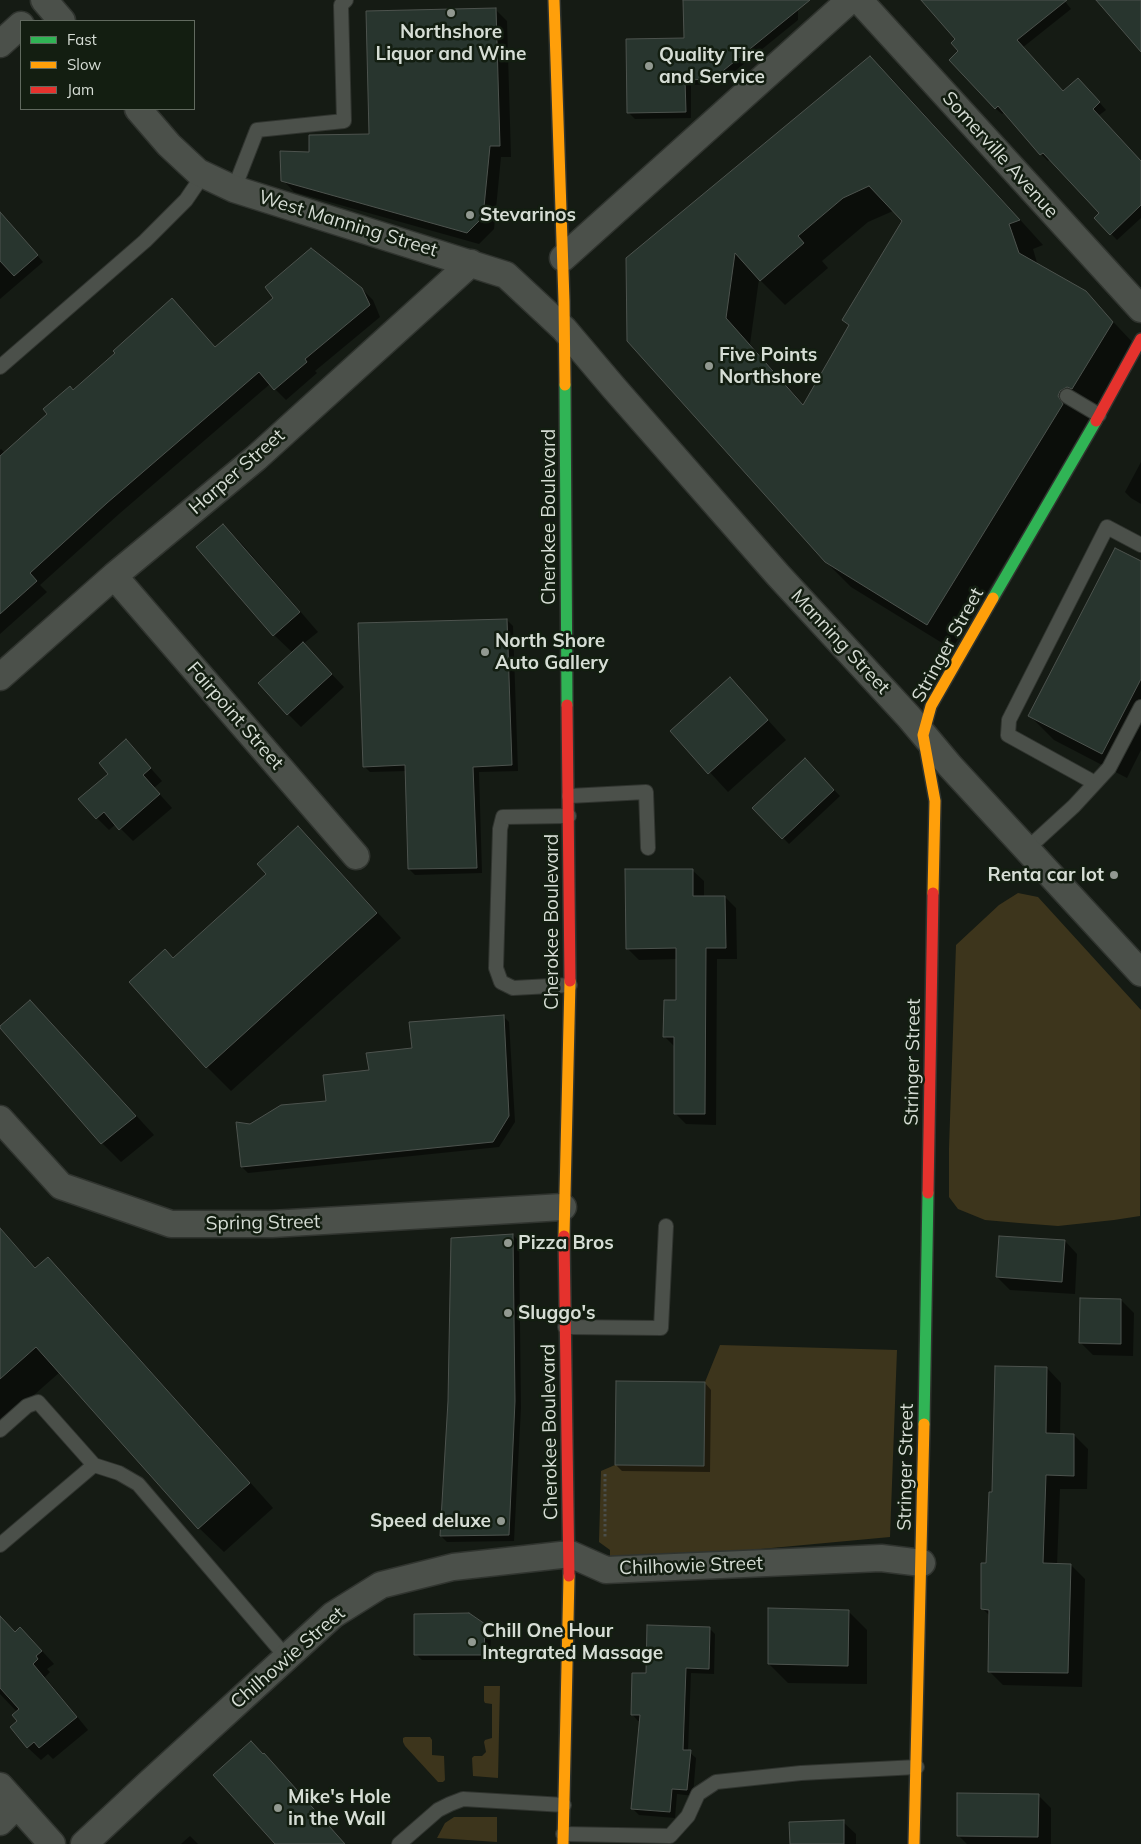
<!DOCTYPE html>
<html>
<head>
<meta charset="utf-8">
<style>
	body { margin:0 }
	#map { position:relative; width:1141px; height:1844px; overflow:hidden; background:#151b14; font-family:Mulish,sans-serif }
	canvas { display:block }
	.legend { position:absolute; left:20px; top:20px; width:175px; height:90px; box-sizing:border-box; background:#131e11; border:1px solid #616a5f; margin:0; padding:6px 9px; list-style:none; font-size:15px; color:#d6ddd5 }
	.legend li { display:flex; align-items:center; gap:10px; height:25px }
	.legend b { width:25px; border:1px solid #616a5f }
</style>
</head>
<body>
<div id="map">
<canvas width="1141" height="1844"></canvas>
<ul class="legend">
<li><b style="height:6px;background:#30b455"></b>Fast</li>
<li><b style="height:6px;background:#ff9f0a"></b>Slow</li>
<li><b style="height:6px;background:#e5322d"></b>Jam</li>
</ul>
</div>
<script>
const g = document.querySelector('canvas').getContext('2d');
g.lineJoin = 'round';
function paint(path, color) { g.fillStyle = color; g.fill(path, 'evenodd'); }
const poly = rows => new Path2D(rows.map(r => 'M' + r).join(''));
function strokePath(path, color, width, dash) { g.strokeStyle = color; g.lineWidth = width; g.lineCap = dash ? 'butt' : 'round'; g.setLineDash(dash || []); g.stroke(path); }
function drawText(font, color, halo, rows, align = 'center') {
  g.font = font + ' Mulish,sans-serif'; g.lineWidth = 5; g.setLineDash([]); g.textBaseline = 'middle'; g.strokeStyle = halo; g.fillStyle = color; for (const [text, x, y, turn = 0] of rows) {
    g.save(); g.translate(x, y); g.rotate((+turn || 0) * Math.PI / 180); g.textAlign = isNaN(turn) ? turn : align; if (halo) g.strokeText(text, 0, 0); g.fillText(text, 0, 0); g.restore();
  }
}
const green = poly([
	[1018,893,1038,897,1141,1010,1140,1216,1114,1220,1058,1226,1019,1223,985,1220,958,1209,949,1197,949,1148,956,945,999,905],
	[720,1345,897,1350,890,1537,610,1563,610,1550,599,1542,601,1471,615,1465,704,1466,705,1382],
	[484,1686,500,1686,498,1778,473,1776,472,1758,474,1756,482,1756,486,1752,484,1742,485,1740,492,1738,492,1704,485,1703,484,1701],
	[405,1737,430,1737,432,1740,432,1755,444,1756,445,1780,443,1782,438,1782,405,1746,403,1742,403,1738],
	[454,1817,497,1817,497,1842,437,1838,445,1823]
]);
const shadow = poly([
	[684,0,798,0,798,20,719,84,691,85,691,118,635,119,629,113,685,40],
	[922,0,1064,0,1071,9,1022,48,1064,92,1085,86,1106,110,1098,116,1141,173,1141,218,1117,240,1096,218,1101,214,1050,159,1048,161,1041,154,1005,112,1002,114,995,108,960,51,957,39],
	[495,9,507,21,511,157,501,157,494,229,479,244,294,192,283,180,310,153,371,135],
	[870,58,895,82,1043,245,1033,249,1038,266,1085,292,1137,347,952,649,851,587,826,562,628,340],
	[893,211,903,221,844,320,850,327,804,405,750,344,759,279,785,305,828,268,822,261,868,222],
	[0,213,43,262,0,299],
	[361,288,373,300,380,317,315,371,317,373,286,400,270,384,119,514,40,585,47,592,0,634,0,450,1,449,5,453,117,353,172,300,216,348],
	[1141,462,1141,504,1131,498,1125,492],
	[223,526,242,544,318,632,303,644,344,687,301,727,288,714,293,653,274,635],
	[1141,563,1141,750,1127,778,1054,740,1030,716],
	[507,620,513,626,518,771,479,772,482,873,415,875,409,869,406,771,370,772,364,766],
	[748,698,786,740,728,792,672,731],
	[138,754,162,781,154,788,172,808,133,841,116,824,109,830,97,818],
	[805,760,840,796,789,844,754,808],
	[298,828,322,852,401,938,231,1091,207,1067,173,959,267,874],
	[692,870,704,881,704,897,725,897,736,908,737,959,717,959,716,1125,686,1124,675,1113,675,1047,665,1037,677,1001,677,959,639,960,627,948],
	[503,1016,509,1022,515,1122,499,1147,248,1173,242,1167,250,1125,327,1102,370,1071,414,1049],
	[49,1021,154,1135,121,1162,102,1143],
	[0,1228,37,1269,48,1259,72,1283,273,1508,224,1552,199,1528,60,1372,0,1425],
	[513,1235,519,1241,521,1408,514,1541,447,1542,441,1536],
	[1065,1241,1077,1254,1075,1294,1010,1290,997,1277],
	[1121,1300,1134,1313,1133,1356,1093,1355,1080,1342],
	[1047,1368,1061,1383,1060,1435,1074,1435,1088,1449,1087,1489,1060,1489,1057,1565,1071,1565,1085,1579,1082,1687,1003,1685,989,1671,990,1616,983,1609,994,1494],
	[705,1383,711,1390,710,1472,622,1471,616,1465],
	[848,1611,867,1630,867,1684,788,1683,769,1664],
	[484,1625,491,1631,490,1660,422,1660,416,1654],
	[709,1628,715,1634,714,1674,691,1673,688,1751,696,1758,693,1796,677,1794,675,1818,639,1815,633,1809,641,1721,638,1721,632,1714,647,1674],
	[15,1634,33,1641,54,1664,47,1669,50,1672,45,1677,88,1730,53,1759,48,1754,41,1760,28,1748,12,1727,19,1721,17,1712,0,1694,0,1638],
	[1038,1795,1051,1808,1051,1844,967,1844,958,1835],
	[843,1822,856,1834,856,1844,791,1844],
	[190,1836,198,1844,181,1844]
]);
const building = poly([
	[683,0,810,0,713,79,685,80,686,112,627,113,626,39,684,38,683,0],
	[921,0,1067,0,1017,40,1063,91,1078,78,1100,102,1093,109,1141,161,1141,205,1110,235,1094,218,1099,213,1043,153,1040,155,998,106,995,109,949,60,958,51,951,43,955,39,921,0],
	[1096,0,1141,0,1141,52,1096,0],
	[496,8,500,146,490,146,483,217,467,233,281,181,280,151,309,152,309,135,369,134,366,11,496,8],
	[870,56,1020,220,1009,224,1019,253,1086,291,1113,322,1072,389,1067,387,1060,391,1058,396,1063,404,927,625,825,562,627,341,626,258,870,56],
	[869,186,902,221,842,320,849,325,803,405,726,318,735,253,760,281,804,243,798,236,843,198,869,186],
	[0,212,38,255,14,276,0,261,0,212],
	[311,248,362,288,370,305,305,359,307,362,274,390,259,372,107,503,30,573,37,581,0,614,0,456,47,414,43,409,70,386,73,390,115,353,113,351,172,298,215,347,273,298,265,287,311,248],
	[223,524,300,612,273,636,196,547,223,524],
	[1115,548,1141,561,1141,679,1102,754,1028,716,1115,548],
	[507,619,512,765,473,767,477,868,408,869,405,765,363,767,358,623,507,619],
	[303,642,332,674,287,715,258,683,303,642],
	[730,677,768,720,708,774,670,731,730,677],
	[126,739,151,768,143,775,160,794,119,830,104,812,96,819,78,799,108,774,99,763,126,739],
	[805,758,834,790,782,839,752,808,805,758],
	[298,826,377,913,206,1068,129,982,165,949,173,958,266,874,257,864,298,826],
	[625,869,693,869,693,896,725,896,726,948,706,948,705,1114,674,1114,674,1037,663,1037,664,1000,676,1000,676,948,626,949,625,869],
	[30,1000,136,1116,101,1144,0,1028,0,1026,30,1000],
	[504,1015,509,1116,493,1142,241,1167,236,1122,250,1124,281,1105,326,1101,323,1075,369,1070,366,1053,412,1048,409,1022,504,1015],
	[0,1228,35,1268,48,1257,250,1483,198,1529,36,1347,0,1379,0,1228],
	[513,1234,515,1401,509,1535,440,1536,448,1401,451,1238,513,1234],
	[999,1236,1065,1240,1062,1282,996,1277,999,1236],
	[1080,1298,1121,1299,1121,1344,1079,1343,1080,1298],
	[995,1366,1047,1367,1046,1433,1074,1434,1074,1476,1046,1475,1043,1563,1071,1564,1068,1673,988,1672,989,1610,981,1609,981,1563,986,1563,989,1492,992,1492,995,1366],
	[616,1381,705,1382,704,1466,615,1465,616,1381],
	[768,1608,849,1610,848,1666,768,1664,768,1608],
	[469,1613,485,1624,484,1655,414,1655,414,1614,469,1613],
	[0,1616,15,1632,20,1627,42,1651,36,1656,38,1659,33,1664,77,1717,39,1748,34,1742,27,1748,10,1727,17,1721,12,1715,19,1709,0,1688,0,1616],
	[647,1625,710,1627,709,1669,686,1668,683,1750,691,1750,687,1790,672,1789,670,1812,631,1809,640,1715,631,1715,632,1673,646,1673,647,1625],
	[251,1741,263,1754,264,1753,345,1844,275,1844,213,1775,251,1741],
	[957,1793,1039,1794,1038,1837,957,1836,957,1793],
	[844,1820,844,1844,790,1844,789,1822,844,1820]
]);
const path = poly([
	[605,1474,605,1539]
]);
const lane = poly([
	[234,189,257,130,344,121,341,5,346,0],
	[0,367,145,241,186,200,203,175],
	[1067,396,1099,415],
	[1095,783,1008,735,1009,720,1107,527,1141,545],
	[569,796,646,792,648,848],
	[569,816,503,817,500,829,496,968,501,982,513,988,570,985],
	[1027,849,1074,806,1109,768,1141,707],
	[565,1327,661,1328,666,1226],
	[0,1430,27,1406,38,1402,94,1465],
	[0,1545,94,1465,119,1473,138,1484,287,1658],
	[563,1834,670,1836,688,1816,698,1794,716,1782,801,1773,917,1767],
	[399,1844,438,1810,450,1804,463,1799,564,1805]
]);
const street = poly([
	[44,0,62,21],
	[859,0,1141,309],
	[0,44,21,25],
	[138,109,169,145,198,172,234,189,506,275,564,329,614,388,778,575,909,717,950,766,1141,973],
	[563,258,850,0],
	[114,576,356,856],
	[0,677,114,576,256,458,471,263],
	[0,1119,61,1186,171,1224,272,1224,563,1207],
	[0,1786,52,1844],
	[0,1822,17,1805],
	[84,1844,147,1785,333,1615,381,1585,453,1567,570,1554,606,1570,881,1558,922,1563]
]);
const fast = poly([
	[565,385,567,705],
	[993,598,1096,421],
	[924,1424,928,1193]
]);
const slow = poly([
	[554,0,564,301,565,385],
	[933,893,935,801,923,735,931,706,993,598],
	[564,1236,570,981],
	[563,1844,569,1576],
	[914,1844,924,1424]
]);
const jam = poly([
	[1096,421,1141,339],
	[567,705,570,981],
	[928,1193,933,893],
	[564,1236,569,1576]
]);
const markers = [
	[451,13,5,"#929991"],
	[649,66,5,"#929991"],
	[470,215,5,"#929991"],
	[709,366,5,"#929991"],
	[485,652,5,"#929991"],
	[1114,875,5,"#929991"],
	[508,1243,5,"#929991"],
	[508,1313,5,"#929991"],
	[501,1521,5,"#929991"],
	[472,1642,5,"#929991"],
	[278,1808,5,"#929991"]
];
const poiNames = [
	["Northshore",451,32,"center"],
	["Liquor and Wine",451,54,"center"],
	["Quality Tire",659,55],
	["and Service",659,77],
	["Stevarinos",480,215],
	["Five Points",719,355],
	["Northshore",719,377],
	["North Shore",495,641],
	["Auto Gallery",495,663],
	["Renta car lot",1104,875,"right"],
	["Pizza Bros",518,1243],
	["Sluggo's",518,1313],
	["Speed deluxe",491,1521,"right"],
	["Chill One Hour",482,1631],
	["Integrated Massage",482,1653],
	["Mike's Hole",288,1797],
	["in the Wall",288,1819]
];
const streetNames = [
	["Somerville Avenue",1000,155,48],
	["West Manning Street",348,224,17],
	["Harper Street",237,472,-41],
	["Cherokee Boulevard",549,517,-90],
	["Manning Street",840,642,47],
	["Stringer Street",948,645,-61],
	["Fairpoint Street",235,716,49],
	["Cherokee Boulevard",552,922,-90],
	["Stringer Street",913,1062,-89],
	["Spring Street",263,1223,-1],
	["Cherokee Boulevard",550,1432,-91],
	["Stringer Street",906,1467,-89],
	["Chilhowie Street",691,1566,-2],
	["Chilhowie Street",288,1658,-41]
];
paint(green, '#3d351c');
paint(shadow, '#0007');
paint(building, '#28352e');
strokePath(building, '#4d534e', 1);
strokePath(lane, '#30342f', 16);
strokePath(street, '#30342f', 29);
strokePath(fast, '#30342f', 14);
strokePath(slow, '#30342f', 14);
strokePath(jam, '#30342f', 14);
strokePath(path, '#4b4f4a', 3, [2.5, 2.5]);
strokePath(lane, '#4b504a', 14);
strokePath(street, '#4b504a', 26);
strokePath(fast, '#30b455', 11);
strokePath(slow, '#ff9f0a', 11);
strokePath(jam, '#e5322d', 11);
for (const [x, y, r, color] of markers) { const dot = new Path2D(); dot.arc(x, y, r, 0, 2 * Math.PI); g.fillStyle = color; g.fill(dot); strokePath(dot, '#131e11', 2); }
drawText('bold 19px', '#d6ddd5', '#131e11', poiNames, 'left');
drawText('19px', '#d6ddd5', '#131e11', streetNames);
</script>
</body>
</html>
